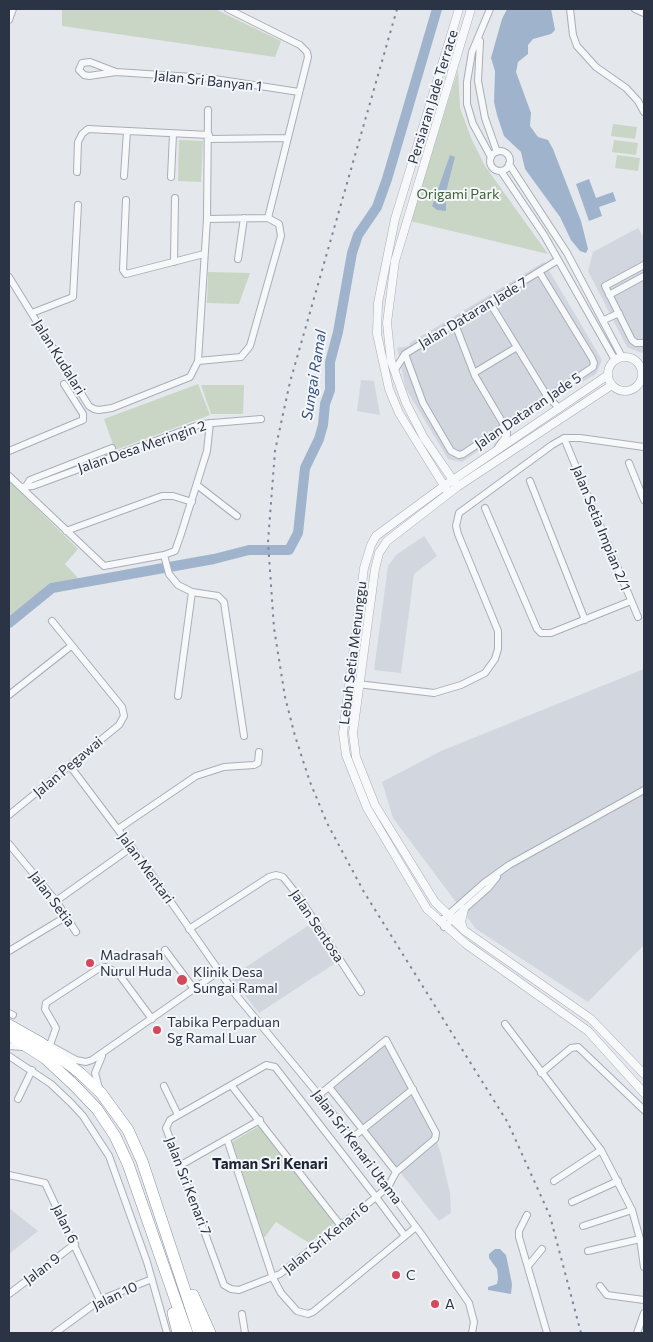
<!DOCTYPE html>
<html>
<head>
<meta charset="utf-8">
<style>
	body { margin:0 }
	#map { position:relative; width:653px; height:1342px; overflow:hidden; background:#e4e7ec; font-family:Commissioner,sans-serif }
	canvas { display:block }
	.frame { position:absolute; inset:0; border:10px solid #2b3445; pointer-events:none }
</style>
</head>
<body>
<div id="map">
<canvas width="653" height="1342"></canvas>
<div class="frame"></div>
</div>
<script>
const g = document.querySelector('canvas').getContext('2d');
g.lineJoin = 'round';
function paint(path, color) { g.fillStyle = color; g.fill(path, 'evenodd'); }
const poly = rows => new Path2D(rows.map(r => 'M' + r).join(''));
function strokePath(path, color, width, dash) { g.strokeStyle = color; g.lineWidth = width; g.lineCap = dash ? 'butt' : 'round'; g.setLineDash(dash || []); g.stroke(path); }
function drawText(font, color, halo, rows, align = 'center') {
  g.font = font + ' Commissioner,sans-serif'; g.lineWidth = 4; g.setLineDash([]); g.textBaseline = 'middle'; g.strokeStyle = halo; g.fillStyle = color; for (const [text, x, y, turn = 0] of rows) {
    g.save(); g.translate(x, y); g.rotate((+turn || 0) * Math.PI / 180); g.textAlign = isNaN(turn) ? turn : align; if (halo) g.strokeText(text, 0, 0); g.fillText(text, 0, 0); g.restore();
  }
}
const built = poly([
	[638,228,644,238,644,352,642,353,627,347,588,271,593,252],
	[544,262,602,360,596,374,558,396,462,462,448,459,406,389,397,348,409,346,410,343],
	[361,380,374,381,380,415,357,411],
	[424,536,437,556,414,574,401,673,374,670,388,566,396,555],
	[644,669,644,945,588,1002,476,929,393,818,382,782,441,751],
	[309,925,337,962,259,1013,231,977],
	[386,1043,434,1134,441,1154,450,1193,451,1213,439,1221,332,1087],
	[9,1208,38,1231,9,1254]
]);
const green = poly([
	[62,9,215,9,281,41,275,57,62,26],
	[458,70,460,108,471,138,485,166,548,254,410,221],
	[613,124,637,127,635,139,611,136],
	[179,140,203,141,201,182,178,181],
	[614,140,638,143,636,155,612,152],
	[617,155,640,158,638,171,615,168],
	[208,272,250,273,239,304,207,303],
	[198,384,210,415,115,450,104,419],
	[201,385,244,385,243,414,211,414],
	[9,481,78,549,65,564,78,578,49,586,9,617],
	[261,1125,336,1222,309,1243,276,1222,264,1238,232,1142]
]);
const water = poly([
	[507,9,551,9,555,30,551,34,533,39,528,45,528,54,518,62,516,72,531,113,530,126,538,137,548,140,553,149,581,221,588,249,586,253,580,251,571,240,560,217,525,169,521,152,504,136,497,115,494,102,495,71,491,58,502,19],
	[450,155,455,157,446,192,446,211,437,210,432,206],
	[589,179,596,198,613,192,616,201,599,207,602,216,589,221,576,184],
	[495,1249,500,1249,506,1255,512,1284,511,1294,488,1290,488,1287,497,1284,498,1278,497,1269,489,1258,489,1254]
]);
const river = poly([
	[9,623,52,588,214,559,249,550,289,550,298,533,305,468,319,439,323,425,325,404,330,390,330,362,338,332,352,253,358,235,377,207,387,179,437,9]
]);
const minor = poly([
	[490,9,472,52,467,82,467,104,473,124,491,157],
	[570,9,573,35,577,46,596,67,626,88,638,101,644,112],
	[635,9,644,13],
	[9,20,13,9],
	[480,41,478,81,485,118,497,152],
	[116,72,89,76,84,75,79,70,82,63,90,62,116,72,208,78,299,92],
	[209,139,288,138],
	'490 161a10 10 0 1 1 20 0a10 10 0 1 1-20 0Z',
	[509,164,567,253,622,357],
	[501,171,544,235,615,360],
	[77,172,78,142,82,134,88,129,209,135],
	[124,176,127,131],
	[171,177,173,134],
	[126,200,123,270,126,274,204,254],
	[207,219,268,218,308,57,307,52,300,45,228,9],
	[238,259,244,218],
	[174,262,175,198],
	[644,265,605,286,632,340,636,343,644,343],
	[9,277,89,406,94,409,99,410,112,408,190,377,198,361,207,219,208,110],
	[609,295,644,276],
	[490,303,547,396,559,408],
	[32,313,73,297,78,205],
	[604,320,619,313],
	[455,324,475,376,507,430,507,435,498,447],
	[405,354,423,403,451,451,459,455,463,454,593,367,594,363,592,358,540,273],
	[198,361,241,357,250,346,281,236,279,224,268,218],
	[394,371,405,354,558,260],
	[474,373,517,347],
	[564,438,638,617],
	[9,451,83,420,83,414,64,384],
	[629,463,644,500],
	[9,476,104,566,164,555,175,551,181,534,207,451,210,423],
	[530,481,585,620],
	[197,485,237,516],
	[26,486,30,480,112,448],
	[21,487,33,486,201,424,261,419],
	[485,508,537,629,541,633,551,633,631,601],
	[66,531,162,496,173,496,192,502],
	[164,555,169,574,178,585,192,592,218,596,224,602,244,736],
	[349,683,434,693,461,685,485,673,495,659,498,649,498,631,458,534,456,526,459,513,552,445,564,438,580,438,644,447],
	[9,695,71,646],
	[178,696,192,592],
	[70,766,150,872,236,995,319,1095,422,1235,469,1303,474,1322,472,1333],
	[9,815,119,725,124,716,122,707,52,621],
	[118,829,196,776,224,767,254,765,258,763,259,752],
	[9,844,56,901,76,932],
	[56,901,132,847],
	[440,922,484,883,509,865,644,790],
	[444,927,488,888,497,877],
	[189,929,269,877,276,875,283,877,299,897,361,992],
	[165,950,194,989],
	[9,951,67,916],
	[9,1013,13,1015],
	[505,1024,601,1150,632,1210,640,1239,644,1267],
	[47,1044,76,1060,86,1062,92,1060,218,972],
	[50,1045,56,1028,45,1009,46,1003,98,969,105,967,118,973,152,1019],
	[9,1046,22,1047],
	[9,1056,51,1084,71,1103,83,1116,109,1156,147,1262,167,1333],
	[541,1073,571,1048,578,1047,644,1110],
	[231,1085,341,1226],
	[164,1086,178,1115],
	[329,1087,396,1172],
	[99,1088,95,1073,102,1056],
	[319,1095,386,1040,436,1133,435,1139,396,1172,388,1187,376,1197,280,1274,239,1290,231,1289,224,1285,166,1128,170,1120,266,1065,275,1067,376,1197,405,1236],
	[18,1099,32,1070],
	[352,1138,413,1089],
	[227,1139,273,1278,281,1293,297,1311,308,1314,313,1312,416,1227],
	[181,1165,260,1120],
	[9,1175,45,1183,100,1300],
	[554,1181,601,1150],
	[572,1202,618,1181],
	[527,1215,519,1231,519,1237,547,1333],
	[583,1226,632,1210],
	[588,1251,640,1239],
	[528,1266,542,1249],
	[600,1286,607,1295,644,1300],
	[9,1294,75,1244],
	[242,1314,245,1333],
	[55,1333,100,1300,152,1279],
	[637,1333,644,1313]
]);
const tertiary = poly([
	'608 374a17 17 0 1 1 34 0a17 17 0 1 1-34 0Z',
	[608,375,444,486,376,536,371,545,364,568,343,733,346,755,367,808,427,909,466,944,588,1031,644,1093],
	[612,385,457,487,387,541,379,553,375,569,353,733,356,757,375,805,435,902,465,931,591,1019,644,1074],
	[455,483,424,438,406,403,391,361,387,323,395,261,471,9],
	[446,489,399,413,389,389,377,334,378,303,395,219,459,9],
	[463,928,461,922,464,909]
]);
const motorway = poly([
	[9,1025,41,1043,80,1073,101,1093,128,1130,142,1161,199,1333],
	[9,1035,45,1058,74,1085,97,1109,115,1136,128,1164,187,1333],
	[193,1295,210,1333],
	[173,1313,178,1333]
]);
const rail = poly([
	[397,9,290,382,275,451,268,542,274,628,285,697,295,736,310,782,327,823,364,892,508,1123,550,1216,581,1333]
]);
const markers = [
	[90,963,5,"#d1495b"],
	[182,980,6,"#d1495b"],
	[157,1030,5,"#d1495b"],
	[396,1275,5,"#d1495b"],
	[435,1304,5,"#d1495b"]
];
const streetNames = [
	["Jalan Sri Banyan 1",208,81,6],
	["Persiaran Jade Terrace",433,97,-73],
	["Jalan Dataran Jade 7",473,313,-31],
	["Jalan Kudalari",59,357,58],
	["Jalan Dataran Jade 5",528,411,-34],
	["Jalan Desa Meringin 2",142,447,-19],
	["Jalan Setia Impian 2/1",601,528,68],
	["Lebuh Setia Menunggu",353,653,-83],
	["Jalan Pegawai",68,767,-40],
	["Jalan Mentari",146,868,54],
	["Jalan Setia",52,899,53],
	["Jalan Sentosa",317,926,56],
	["Jalan Sri Kenari Utama",357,1147,53],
	["Jalan Sri Kenari 7",188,1186,69],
	["Jalan 6",65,1224,64],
	["Jalan Sri Kenari 6",326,1238,-39],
	["Jalan 9",42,1269,-37],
	["Jalan 10",115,1296,-26]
];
const parkNames = [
	["Origami Park",458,194]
];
const poiNames = [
	["Madrasah",100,955],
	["Nurul Huda",100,971],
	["Klinik Desa",193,972],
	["Sungai Ramal",193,988],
	["Tabika Perpaduan",167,1022],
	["Sg Ramal Luar",167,1038],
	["C",406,1275],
	["A",445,1304]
];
const waterNames = [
	["Sungai Ramal",314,375,-81]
];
const neighbourhoodNames = [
	["Taman Sri Kenari",270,1164]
];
paint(built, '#d2d6de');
paint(green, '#c9d6c5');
paint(water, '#9fb4cc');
strokePath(river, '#9fb4cc', 10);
strokePath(minor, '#a9aeb7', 8);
strokePath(tertiary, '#a9aeb7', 9);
strokePath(motorway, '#8b94a3', 12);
strokePath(minor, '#f7f8fa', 6);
strokePath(tertiary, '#f7f8fa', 8);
strokePath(motorway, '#fff', 11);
strokePath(rail, '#7d8696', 2, [2.5, 5]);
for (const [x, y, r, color] of markers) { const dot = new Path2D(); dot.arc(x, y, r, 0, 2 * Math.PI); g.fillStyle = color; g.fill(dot); strokePath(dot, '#f4f6f9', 2); }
drawText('14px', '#2b3445', '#f4f6f9', streetNames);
drawText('14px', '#3f6138', '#f4f6f9', parkNames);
drawText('14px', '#2b3445', '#f4f6f9', poiNames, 'left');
drawText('italic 15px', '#34527a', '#f4f6f9', waterNames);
drawText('bold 15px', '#1d2536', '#f4f6f9', neighbourhoodNames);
</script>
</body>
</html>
